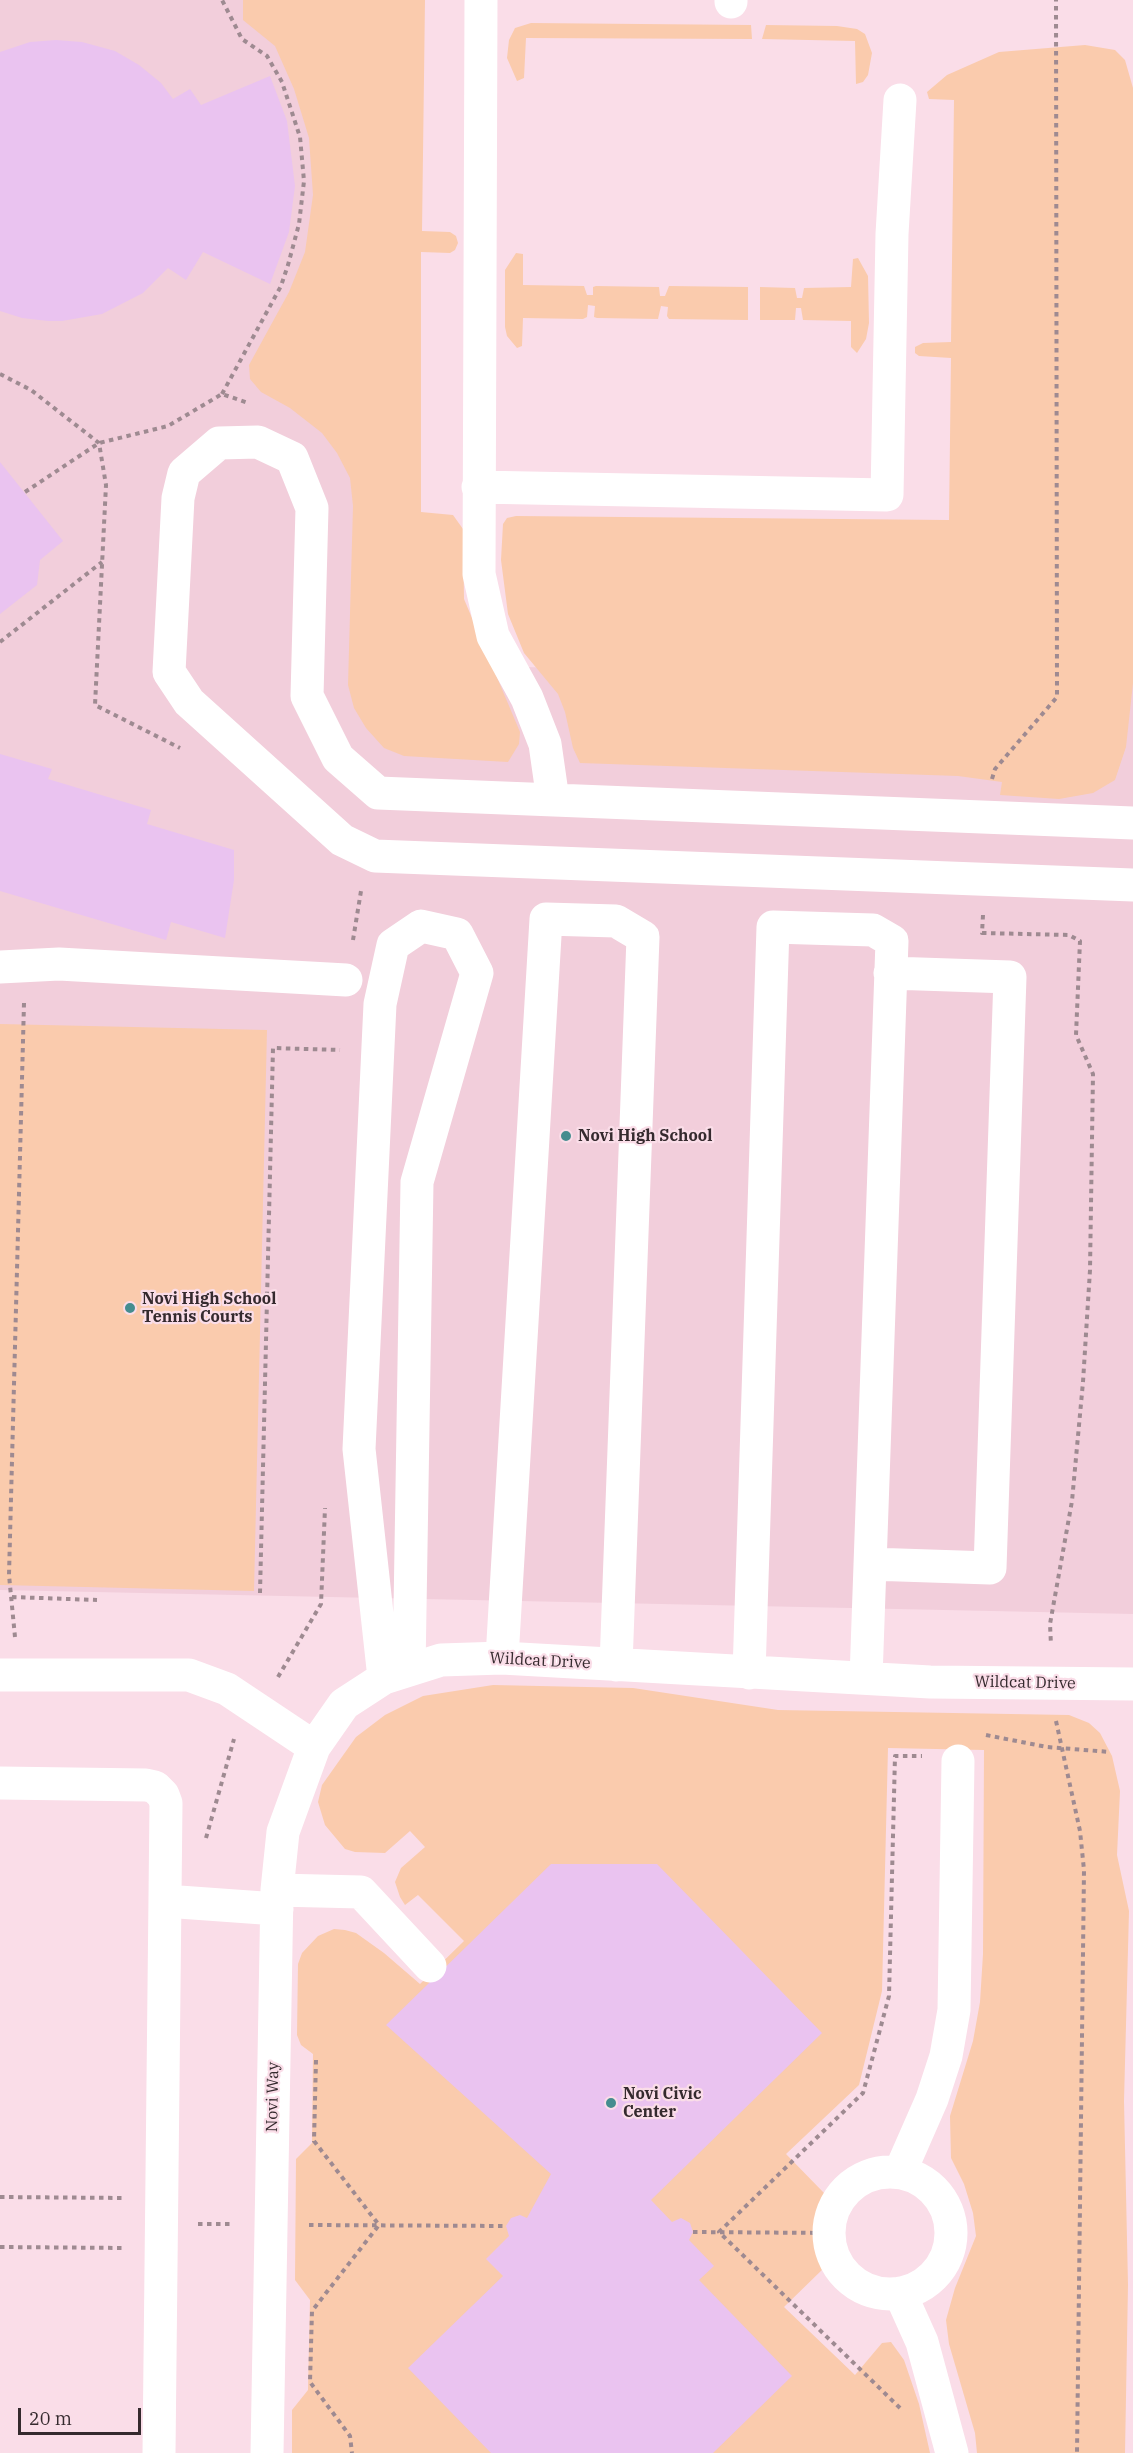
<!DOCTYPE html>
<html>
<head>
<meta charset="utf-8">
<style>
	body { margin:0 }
	#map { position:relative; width:1133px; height:2453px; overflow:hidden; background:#fadde8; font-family:"IBM Plex Serif",serif }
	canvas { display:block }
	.scale { position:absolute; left:18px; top:2408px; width:123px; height:27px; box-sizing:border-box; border:3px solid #352a2e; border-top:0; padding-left:8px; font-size:18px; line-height:21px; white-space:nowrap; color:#352a2e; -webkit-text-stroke:4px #fadde8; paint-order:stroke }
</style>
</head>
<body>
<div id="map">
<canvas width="1133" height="2453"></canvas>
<div class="scale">20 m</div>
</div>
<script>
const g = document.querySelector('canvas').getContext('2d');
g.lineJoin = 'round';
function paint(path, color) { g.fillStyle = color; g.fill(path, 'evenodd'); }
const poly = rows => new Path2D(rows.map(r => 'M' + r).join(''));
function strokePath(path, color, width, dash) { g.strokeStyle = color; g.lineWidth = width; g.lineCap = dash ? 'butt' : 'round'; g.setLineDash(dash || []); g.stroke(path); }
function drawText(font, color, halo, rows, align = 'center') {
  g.font = font + ' "IBM Plex Serif",serif'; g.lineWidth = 4.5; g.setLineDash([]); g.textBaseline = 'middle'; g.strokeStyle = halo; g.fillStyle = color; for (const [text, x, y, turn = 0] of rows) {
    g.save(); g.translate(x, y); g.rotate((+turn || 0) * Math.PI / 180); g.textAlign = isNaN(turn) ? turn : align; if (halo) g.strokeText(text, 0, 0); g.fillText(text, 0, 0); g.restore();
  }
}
const built = poly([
	[0,0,359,0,361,663,1133,682,1133,1614,0,1590]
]);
const green = poly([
	[243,0,425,0,422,231,450,232,456,236,458,243,455,250,450,253,421,252,421,512,453,515,463,529,464,599,520,732,519,744,508,762,404,756,384,748,366,728,354,708,348,685,353,506,350,478,337,453,322,433,290,408,261,392,250,379,249,365,289,292,305,252,313,195,309,138,294,89,275,46,243,20],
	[531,23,751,25,752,39,526,38,524,78,517,81,507,58,509,40,515,28],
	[766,25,837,26,857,29,865,34,872,53,868,75,863,82,856,84,855,41,762,39],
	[1085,45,1115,50,1125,60,1133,88,1133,683,1126,747,1115,780,1093,793,1059,799,1000,795,1002,782,958,776,580,763,573,748,565,712,558,694,524,653,508,614,501,560,503,524,507,518,516,516,949,520,951,358,919,356,915,353,915,347,923,343,951,342,954,100,929,99,927,92,947,75,999,52],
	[516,253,523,254,523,285,584,286,587,295,593,295,593,287,596,286,659,287,660,296,665,296,669,286,748,287,748,320,669,319,667,316,668,307,661,306,658,319,597,318,594,317,595,306,588,305,587,317,583,319,523,318,522,346,517,348,507,336,505,327,505,270],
	[858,258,868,276,869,323,866,339,857,353,851,347,851,321,803,320,801,308,796,308,795,320,760,320,760,287,795,288,797,298,802,298,804,288,851,287,853,259],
	[0,1024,267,1030,254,1591,0,1585],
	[493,1685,633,1688,778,1710,1069,1715,1089,1723,1100,1733,1112,1756,1120,1791,1117,1855,1129,1911,1124,2101,1128,2285,1125,2453,977,2453,975,2433,949,2344,946,2320,955,2288,976,2236,973,2213,964,2184,951,2158,950,2116,973,2041,980,2002,983,1954,984,1750,888,1748,882,1991,859,2085,786,2154,824,2193,818,2216,817,2244,825,2267,784,2307,855,2375,882,2343,891,2342,904,2360,919,2404,930,2453,292,2453,292,2410,308,2390,310,2300,295,2280,296,2159,312,2143,313,2054,301,2045,297,2035,298,1964,302,1953,318,1936,334,1929,345,1930,356,1933,384,1953,420,1984,464,1941,418,1895,405,1905,400,1897,395,1882,401,1868,425,1847,410,1831,385,1853,355,1852,345,1849,325,1825,318,1802,322,1785,356,1737,385,1715,423,1696]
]);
const building = poly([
	[56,40,82,42,115,51,139,65,161,83,173,99,190,89,201,105,270,76,287,121,295,186,289,232,270,284,203,252,186,280,168,268,143,293,102,314,62,321,48,321,22,318,0,311,0,52,30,42],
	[0,462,63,541,40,560,37,585,0,614],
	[0,754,52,769,48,779,151,810,147,824,234,850,234,880,225,938,171,922,166,940,0,891],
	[551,1864,657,1864,822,2033,651,2200,672,2222,681,2218,690,2223,693,2232,689,2240,714,2266,699,2280,792,2376,713,2453,491,2453,408,2368,503,2276,486,2259,509,2236,506,2226,511,2218,520,2215,527,2218,551,2174,386,2025]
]);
const path = poly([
	[0,374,31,390,99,443,106,485,95,705,180,748],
	[222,394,281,286,288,265,299,224,304,181,300,137,282,82,267,56,242,39,222,0],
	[25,492,99,443,168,426,222,394,248,403],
	[0,642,102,562],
	[992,779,995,769,1057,697,1056,0],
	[983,915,982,933,1069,935,1080,941,1076,1035,1093,1074,1090,1270,1083,1382,1072,1501,1050,1624,1051,1645],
	[353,940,361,891],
	[260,1593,273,1048,340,1050],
	[12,1597,97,1600],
	[15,1637,9,1575,24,1003],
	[278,1677,321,1604,325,1508],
	[1056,1721,1080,1831,1084,1870,1077,2453],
	[986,1735,1047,1747,1110,1752],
	[206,1838,234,1739],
	[316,2060,314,2141,379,2225,312,2311,310,2382,350,2436,352,2453],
	[0,2197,124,2198],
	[198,2224,233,2224],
	[309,2225,506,2226],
	[693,2232,828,2233],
	[0,2247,125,2248],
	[900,2408,719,2232,863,2093,889,1996,895,1756,922,1756]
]);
const minor = poly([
	[481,0,479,574,493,636,527,698,545,744,553,800],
	[731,0,731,2],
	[478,487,887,495,892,234,900,100],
	[1133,823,378,793,338,758,307,696,312,508,292,458,258,442,219,443,184,473,178,498,169,672,189,702,342,840,375,856,1133,885],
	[0,967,59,964,346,980],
	[870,1564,990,1568,1010,977,890,973],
	[502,1658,546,919,616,921,643,937,616,1665],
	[749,1673,773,927,873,930,892,941,866,1678],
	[0,1675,189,1675,227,1689,314,1747],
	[384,1678,359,1449,380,1004,393,945,421,926,457,934,477,973,417,1182,409,1670],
	[0,1783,146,1785,155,1787,163,1795,166,1803,159,2453],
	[277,1890,361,1892,430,1966],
	[165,1901,277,1909],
	[900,2172,932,2099,946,2056,954,2010,958,1761],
	'829 2233a61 61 0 1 1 122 0a61 61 0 1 1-122 0Z',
	[900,2293,922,2342,952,2453],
	[267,2453,277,1890,283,1832,314,1747,344,1704,384,1678,441,1660,502,1658,930,1682,1133,1684]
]);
const markers = [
	[566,1136,6,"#458d8f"],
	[130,1308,6,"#458d8f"],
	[611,2103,6,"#458d8f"]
];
const poiNames = [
	["Novi High School",578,1136],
	["Novi High School",142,1299],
	["Tennis Courts",142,1317],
	["Novi Civic",623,2094],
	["Center",623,2112]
];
const streetNames = [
	["Wildcat Drive",540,1661,3],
	["Wildcat Drive",1025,1683,1],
	["Novi Way",273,2097,-89]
];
paint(built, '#f2cedb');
paint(green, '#facbad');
paint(building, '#eac3f0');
strokePath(path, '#9e8a91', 4, [4.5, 4.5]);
strokePath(minor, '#fff', 33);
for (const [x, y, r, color] of markers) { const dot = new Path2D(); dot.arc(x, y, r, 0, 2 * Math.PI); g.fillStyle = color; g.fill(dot); strokePath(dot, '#fadde8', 2); }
drawText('bold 16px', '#352a2e', '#fadde8', poiNames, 'left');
drawText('16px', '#352a2e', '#fadde8', streetNames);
</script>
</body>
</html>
